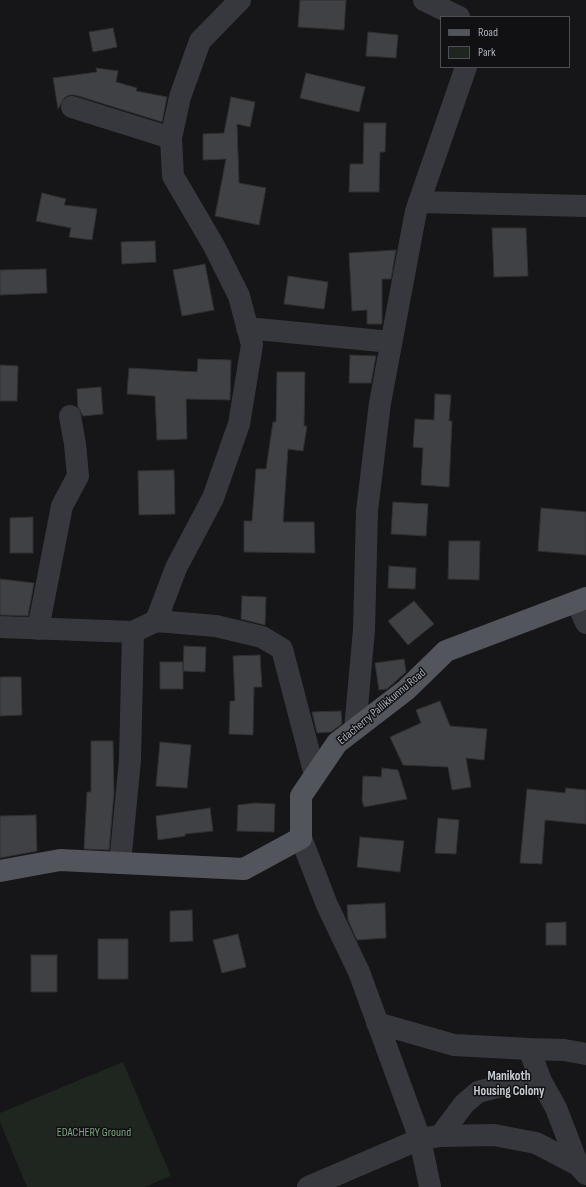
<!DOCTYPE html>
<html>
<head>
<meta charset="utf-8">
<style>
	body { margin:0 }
	#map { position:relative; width:586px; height:1187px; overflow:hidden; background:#161618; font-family:"Sofia Sans Condensed",sans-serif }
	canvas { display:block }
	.legend { position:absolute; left:440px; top:16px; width:130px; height:52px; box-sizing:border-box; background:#111113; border:1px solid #4d4f55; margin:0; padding:5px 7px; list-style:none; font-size:12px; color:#a8adb8 }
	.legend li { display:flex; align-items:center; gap:8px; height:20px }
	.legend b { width:20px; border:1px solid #4d4f55 }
</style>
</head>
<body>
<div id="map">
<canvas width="586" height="1187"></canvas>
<ul class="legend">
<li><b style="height:5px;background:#53555c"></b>Road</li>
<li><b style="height:11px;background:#1e261f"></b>Park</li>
</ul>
</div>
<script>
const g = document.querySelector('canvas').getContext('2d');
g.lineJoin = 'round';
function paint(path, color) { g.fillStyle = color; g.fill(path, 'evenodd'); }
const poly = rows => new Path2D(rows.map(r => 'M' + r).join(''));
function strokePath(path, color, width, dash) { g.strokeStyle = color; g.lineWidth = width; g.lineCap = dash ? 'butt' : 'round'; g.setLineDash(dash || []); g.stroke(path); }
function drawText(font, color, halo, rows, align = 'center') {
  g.font = font + ' "Sofia Sans Condensed",sans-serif'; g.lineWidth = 3; g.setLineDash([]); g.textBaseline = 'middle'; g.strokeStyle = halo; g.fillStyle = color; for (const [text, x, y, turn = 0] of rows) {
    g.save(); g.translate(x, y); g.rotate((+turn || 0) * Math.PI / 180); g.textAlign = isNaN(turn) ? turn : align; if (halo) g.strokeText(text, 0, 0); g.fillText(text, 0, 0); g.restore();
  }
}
const green = poly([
	[123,1062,171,1176,145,1187,27,1187,0,1122,0,1113]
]);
const building = poly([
	[300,0,346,0,344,30,298,27,300,0],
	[113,28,117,47,93,52,89,32,113,28],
	[368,32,398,35,396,58,366,56,368,32],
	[96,68,118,71,116,82,137,88,136,91,167,97,162,122,75,95,69,95,64,98,58,109,53,78,97,72,96,68],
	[306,73,365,87,359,112,300,98,306,73],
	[231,97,255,102,250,127,237,124,239,183,266,188,259,225,215,216,226,159,203,160,203,134,224,133,231,97],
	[364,123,386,123,385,152,380,152,379,192,349,192,350,164,363,164,364,123],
	[42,193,66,199,64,205,97,209,92,240,69,237,71,228,36,221,42,193],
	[492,228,526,228,528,276,494,277,492,228],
	[155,241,156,262,122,264,121,242,155,241],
	[396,250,391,279,382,279,382,324,367,324,367,310,352,311,349,253,396,250],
	[205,264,214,310,182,316,173,270,205,264],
	[46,269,47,293,0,295,0,270,46,269],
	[288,276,328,282,324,309,284,304,288,276],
	[350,355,376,356,371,383,349,383,350,355],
	[198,359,231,360,230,400,186,399,187,439,157,440,155,396,127,394,129,368,197,372,198,359],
	[0,365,18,366,17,401,0,401,0,365],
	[277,372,305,372,304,426,307,426,303,451,288,449,283,522,314,522,315,553,244,552,244,521,252,521,256,469,266,469,273,422,276,422,277,372],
	[101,387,103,414,83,416,78,407,77,389,101,387],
	[435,394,451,395,449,421,452,421,449,487,421,485,423,448,413,447,415,419,434,420,435,394],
	[174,470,175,514,139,515,138,471,174,470],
	[393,502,428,504,426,536,391,534,393,502],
	[541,508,586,512,586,555,538,551,541,508],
	[33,517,33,553,10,553,10,518,33,517],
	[449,541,480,541,479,580,448,579,449,541],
	[389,566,416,568,415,589,388,588,389,566],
	[0,579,34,583,28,616,0,615,0,579],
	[242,596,266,597,265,625,241,619,242,596],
	[414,601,434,624,408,645,388,621,414,601],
	[184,646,206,647,205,672,183,671,184,646],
	[260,655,262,687,254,687,253,735,229,734,230,701,235,701,233,656,260,655],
	[404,659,406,672,387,689,379,690,375,663,404,659],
	[160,662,183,662,183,689,160,689,160,662],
	[0,677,21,677,22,715,0,716,0,677],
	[440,701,450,726,487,729,484,760,466,758,471,787,452,790,448,767,403,765,390,737,421,723,416,710,440,701],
	[341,711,342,724,331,732,317,733,312,712,341,711],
	[91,741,113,741,114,793,109,850,84,849,87,792,91,792,91,741],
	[160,742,191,745,187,788,156,786,160,742],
	[382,768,398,770,407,799,364,807,362,800,363,776,381,777,382,768],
	[566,788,586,790,586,824,545,820,542,864,520,863,527,789,565,793,566,788],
	[255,803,275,804,274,832,237,831,238,805,255,803],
	[210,808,213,831,185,834,185,836,158,840,156,816,210,808],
	[36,815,37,851,0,858,0,816,36,815],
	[438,818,459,820,456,854,435,853,438,818],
	[360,837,404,841,400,872,357,867,360,837],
	[385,903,386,938,357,940,348,920,347,905,385,903],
	[192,910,193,941,170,942,170,911,192,910],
	[566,922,566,945,546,945,546,923,566,922],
	[238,934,246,967,222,973,213,940,238,934],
	[98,939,128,939,128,979,98,979,98,939],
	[31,955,57,955,57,992,31,992,31,955]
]);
const minor = poly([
	[424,0,459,17],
	[72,107,171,138],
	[419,202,586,206],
	[247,328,391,342],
	[577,602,586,623],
	[156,621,216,626,262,637,282,649,315,775],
	[0,627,133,632],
	[38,629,62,506,78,476,75,444,70,416],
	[355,729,364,630,367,511,380,403,416,211,466,67],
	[301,838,327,905,359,972,420,1139,430,1187],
	[120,863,130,760,133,632,156,621,176,568,213,498,239,424,252,345,239,296,214,246,173,176,171,138,180,97,200,41,240,0],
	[377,1023,454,1045,529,1049,541,1081,556,1108,578,1165],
	[529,1049,564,1050,586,1054],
	[440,1136,464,1104,478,1092,509,1084,541,1081],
	[308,1187,420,1139,440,1136,494,1135,536,1143,578,1165,586,1174]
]);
const major = poly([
	[0,871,60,860,244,869,301,838,301,796,337,743,406,690,446,651,586,598]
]);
const streetNames = [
	["Edacherry Pallikkunnu Road",382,707,-40]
];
const parkNames = [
	["EDACHERY Ground",94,1133]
];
const neighbourhoodNames = [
	["Manikoth",509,1077],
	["Housing Colony",509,1092]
];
paint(green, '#1e261f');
paint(building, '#404145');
strokePath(building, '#303034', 1);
strokePath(minor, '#37383d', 22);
strokePath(major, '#53555c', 22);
drawText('12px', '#a8adb8', '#111113', streetNames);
drawText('12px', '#7fa381', '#111113', parkNames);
drawText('bold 13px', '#c9ccd4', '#111113', neighbourhoodNames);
</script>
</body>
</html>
